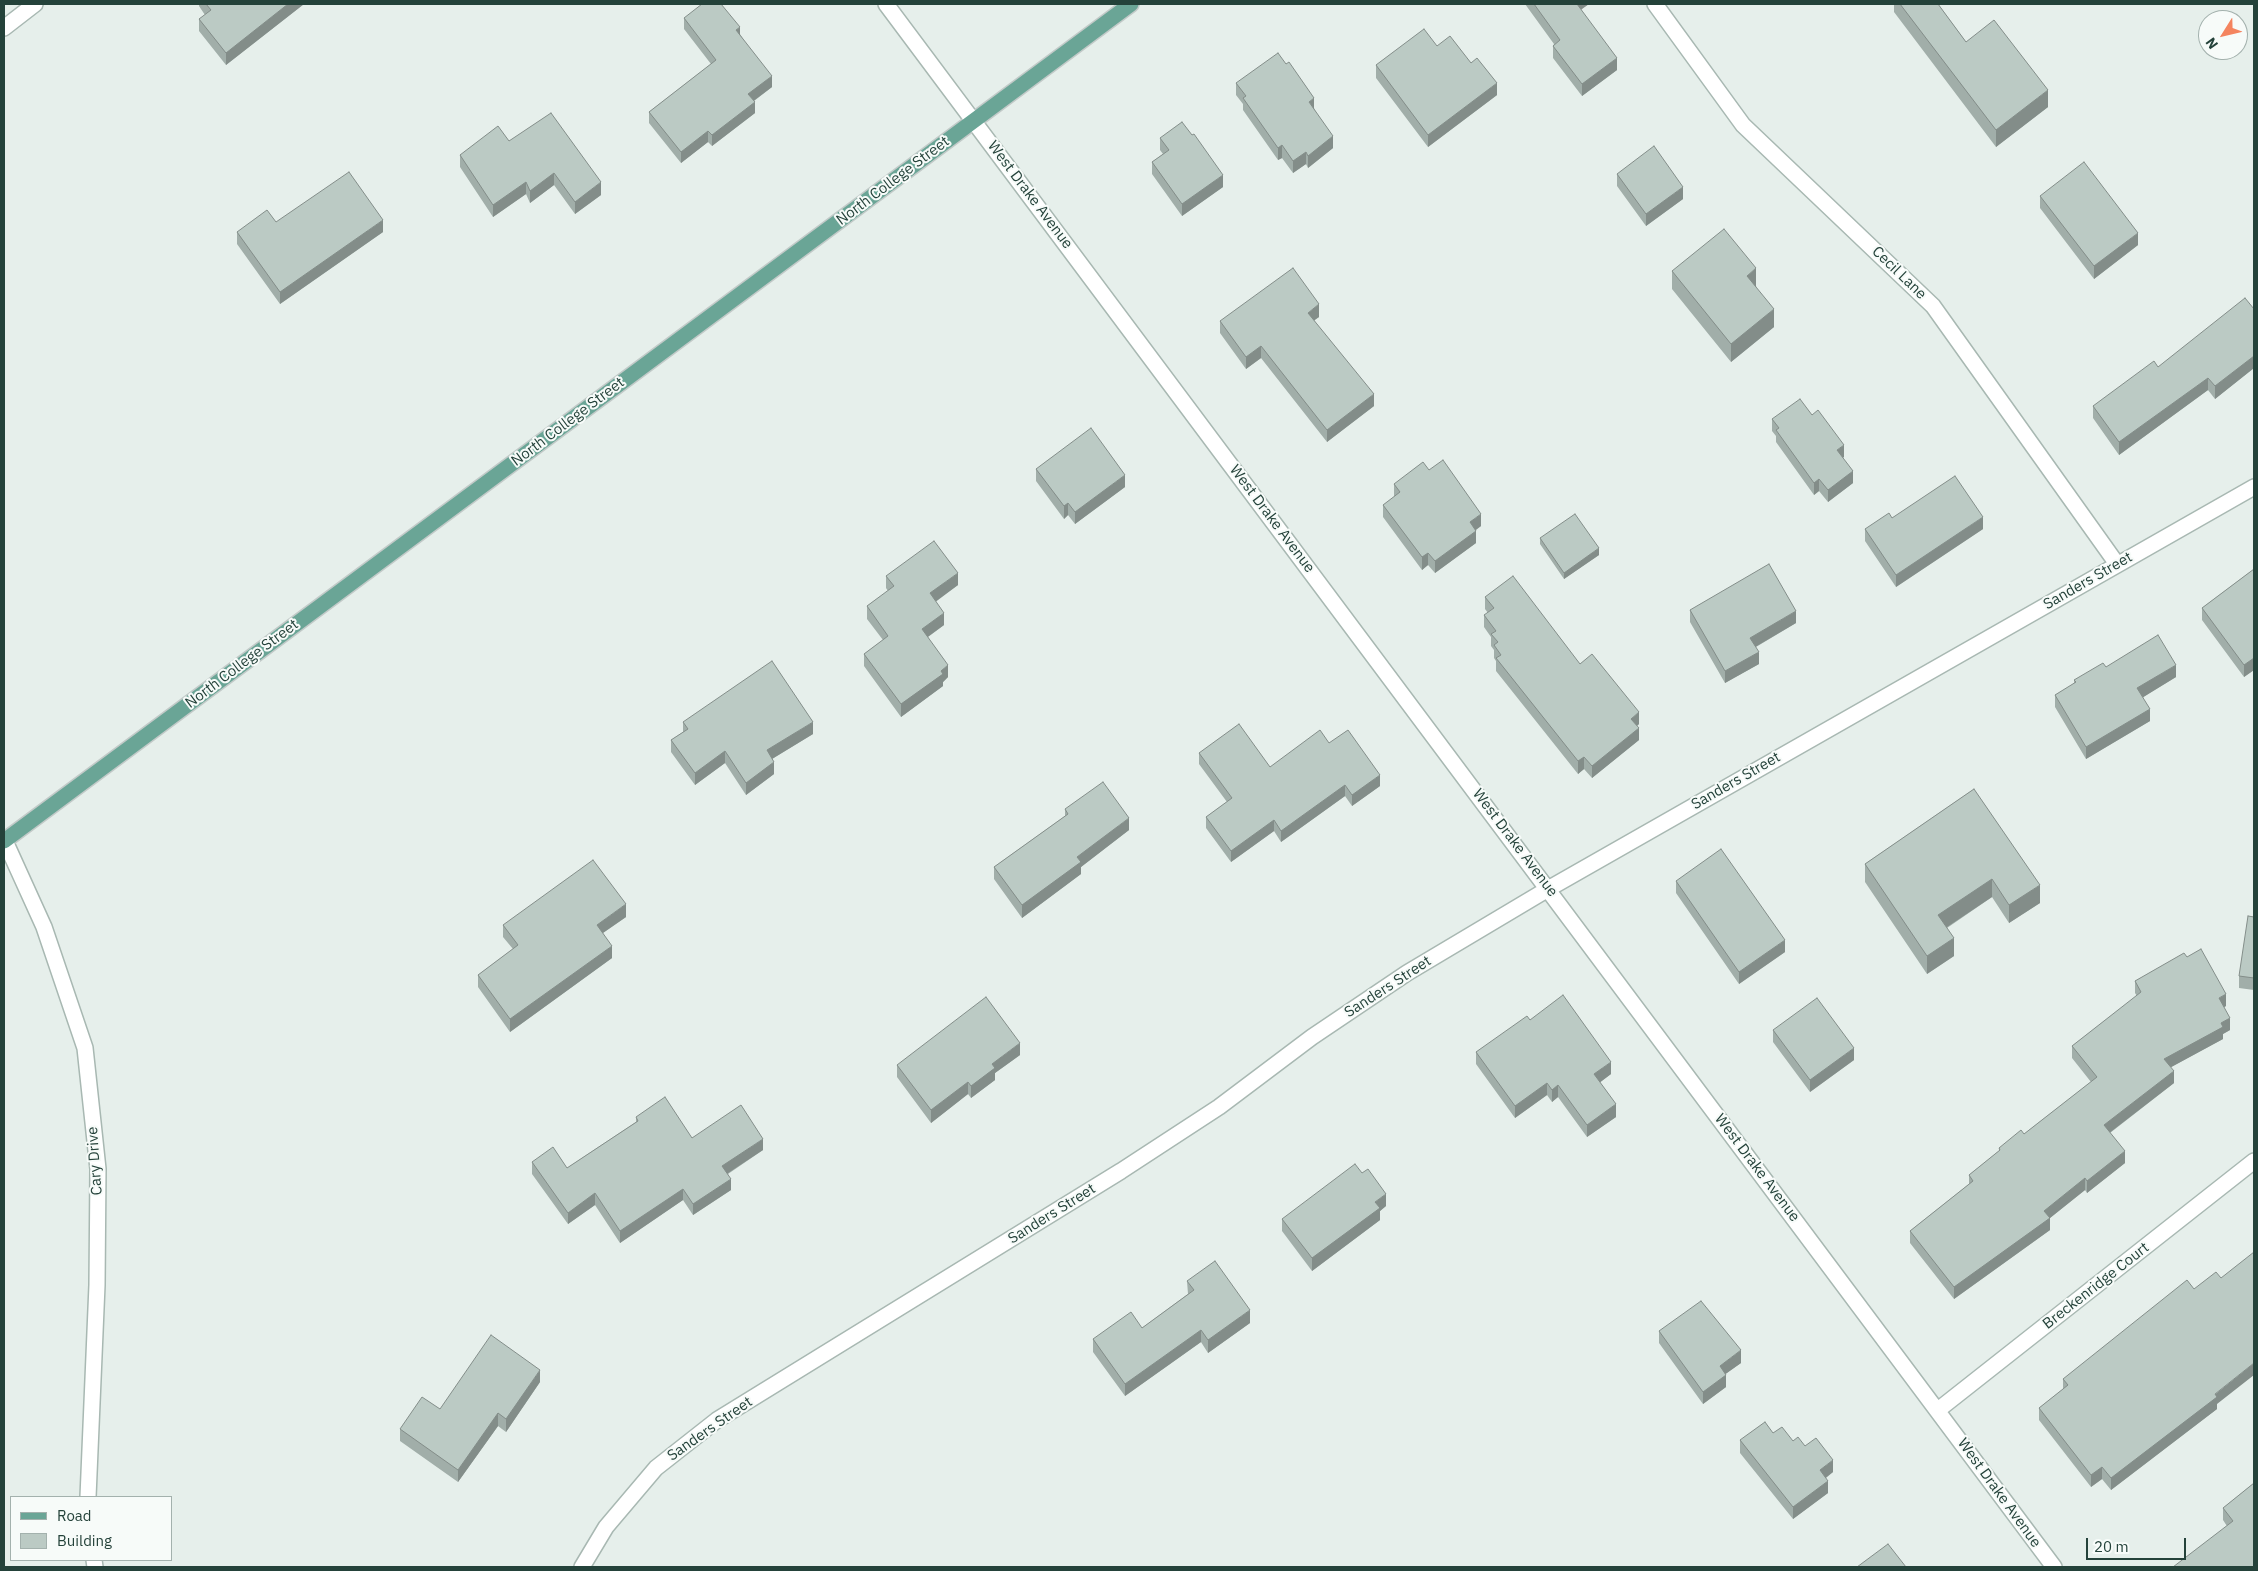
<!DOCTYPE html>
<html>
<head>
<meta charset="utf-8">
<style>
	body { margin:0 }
	#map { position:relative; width:2258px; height:1571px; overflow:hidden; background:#e6efeb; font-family:"IBM Plex Sans",sans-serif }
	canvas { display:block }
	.frame { position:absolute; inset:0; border:5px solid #24423a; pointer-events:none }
	.legend { position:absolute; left:10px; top:1496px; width:162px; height:65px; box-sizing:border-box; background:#f7fbf9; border:1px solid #a3b1ad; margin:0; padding:6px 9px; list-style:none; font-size:15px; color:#24423a }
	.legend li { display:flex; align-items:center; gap:10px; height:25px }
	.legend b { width:25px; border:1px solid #a3b1ad }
	.north { position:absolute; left:2198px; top:10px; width:50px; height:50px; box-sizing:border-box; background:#f7fbf9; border:1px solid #a3b1ad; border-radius:50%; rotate:234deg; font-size:14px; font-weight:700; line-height:20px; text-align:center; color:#24423a }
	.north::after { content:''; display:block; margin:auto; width:18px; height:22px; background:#f4845f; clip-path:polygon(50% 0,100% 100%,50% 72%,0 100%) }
	.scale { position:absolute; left:2086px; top:1538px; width:100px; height:22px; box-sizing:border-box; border:2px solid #24423a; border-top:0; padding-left:6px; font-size:15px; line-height:18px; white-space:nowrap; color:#24423a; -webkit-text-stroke:4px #f7fbf9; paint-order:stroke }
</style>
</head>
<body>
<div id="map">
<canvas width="2258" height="1571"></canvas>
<div class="frame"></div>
<ul class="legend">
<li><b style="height:6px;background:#6aa596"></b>Road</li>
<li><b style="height:14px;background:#bbcac4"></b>Building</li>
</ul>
<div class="north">N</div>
<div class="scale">20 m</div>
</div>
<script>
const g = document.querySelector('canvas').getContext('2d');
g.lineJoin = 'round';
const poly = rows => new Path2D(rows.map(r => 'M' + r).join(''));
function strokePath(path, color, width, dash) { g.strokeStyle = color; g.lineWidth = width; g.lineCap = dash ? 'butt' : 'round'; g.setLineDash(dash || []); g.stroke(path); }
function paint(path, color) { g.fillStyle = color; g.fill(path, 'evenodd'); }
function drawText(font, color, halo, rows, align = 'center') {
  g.font = font + ' "IBM Plex Sans",sans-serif'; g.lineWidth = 4; g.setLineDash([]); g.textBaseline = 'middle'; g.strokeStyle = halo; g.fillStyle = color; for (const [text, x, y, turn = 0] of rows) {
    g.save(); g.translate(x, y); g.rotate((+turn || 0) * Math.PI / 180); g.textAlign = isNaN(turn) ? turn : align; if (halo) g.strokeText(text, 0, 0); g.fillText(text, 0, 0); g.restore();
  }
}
const minor = poly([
	[886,4,2054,1567],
	[1655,4,1743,125,1933,306,2117,564],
	[4,28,35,4],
	[5,841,44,927,85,1048,98,1169,97,1285,88,1497],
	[1938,1410,2254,1161],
	[94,1560,95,1567],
	[582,1567,606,1527,656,1468,717,1420,1121,1171,1219,1107,1312,1037,1407,973,1548,889,2254,487]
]);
const major = poly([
	[4,841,1131,4]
]);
const wall = poly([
	[199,4,304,4,226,65,199,31,199,19,205,15,199,6],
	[1525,4,1589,4,1581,9,1617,70,1582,96,1553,58,1553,46,1554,44],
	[1894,4,1938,4,1966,42,2048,107,1996,147,1894,12],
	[684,18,740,34,772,87,754,101,755,113,712,146,708,142,681,163,649,123,649,112,711,64,684,29],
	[1437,46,1471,63,1497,95,1428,147,1376,78,1376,65],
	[1236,83,1314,108,1333,148,1308,168,1306,164,1293,173,1282,158,1278,160,1243,110,1243,104,1236,95],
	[1160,138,1223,187,1182,216,1152,174,1152,162,1163,154,1160,150],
	[509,141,601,195,575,214,554,185,530,203,526,194,493,217,460,167,460,155],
	[1617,174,1683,199,1646,226,1617,186],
	[2040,196,2138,245,2094,279,2040,208],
	[276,222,383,232,280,304,237,244,237,232],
	[1672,271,1756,286,1774,327,1731,362,1672,289],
	[2254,309,2254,368,2215,399,2208,390,2119,455,2093,418,2093,406],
	[1319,317,1314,320,1374,406,1327,442,1261,358,1246,369,1220,333,1220,321],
	[1772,419,1844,457,1843,457,1853,483,1828,502,1819,491,1814,495,1776,442,1776,436,1772,431],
	[1036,469,1125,487,1075,524,1068,515,1064,519,1036,481],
	[1429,470,1481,526,1476,530,1476,543,1435,573,1428,565,1422,570,1383,517,1383,505,1394,497,1394,484],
	[1892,518,1983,529,1896,587,1865,541,1865,529],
	[1540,538,1599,555,1564,579,1540,544],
	[2254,569,2254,670,2244,677,2202,620,2202,608],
	[886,576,958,585,935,601,944,625,928,637,948,677,943,682,943,686,901,717,864,666,864,654,883,640,867,619,867,606,888,591,886,588],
	[1485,597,1580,664,1639,724,1637,726,1639,740,1592,778,1584,769,1578,774,1496,671,1496,661,1494,658,1494,650,1491,646,1491,637,1484,627,1484,615,1488,613,1485,609],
	[1690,610,1796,623,1756,647,1759,664,1725,683,1690,622],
	[2106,667,2176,677,2143,697,2150,721,2086,759,2055,707,2055,695,2074,684,2074,680],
	[683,722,813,734,772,759,774,774,746,795,725,763,695,785,671,752,671,740,683,732],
	[1329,743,1380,786,1352,806,1345,796,1281,842,1274,831,1231,862,1206,828,1206,817,1227,802,1199,764,1199,753,1270,767],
	[1974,789,2040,903,2009,923,1992,897,1947,928,1954,956,1927,974,1865,882,1865,864],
	[1065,809,1129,830,1081,867,1081,874,1022,918,994,879,994,867,1065,816],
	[1676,881,1785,952,1739,984,1676,893],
	[626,917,603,933,612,958,510,1032,478,987,478,975,513,949,503,937,503,925],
	[2254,917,2254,990,2239,988,2239,976],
	[2187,957,2226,1006,2224,1007,2230,1030,2223,1034,2223,1039,2171,1067,2174,1083,2110,1133,2125,1163,2087,1193,2085,1190,2050,1218,2050,1230,1954,1299,1910,1243,1910,1231,1969,1184,1969,1175,1999,1151,1999,1148,2024,1134,2091,1082,2072,1058,2072,1046,2137,996,2135,993,2135,981],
	[1530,1020,1611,1074,1600,1082,1616,1117,1587,1137,1558,1097,1552,1102,1547,1095,1515,1118,1476,1064,1476,1052],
	[1773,1030,1854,1060,1810,1092,1773,1042],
	[1020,1055,995,1073,995,1080,971,1098,968,1094,931,1123,897,1077,897,1065],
	[636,1117,692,1138,763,1150,728,1174,731,1190,693,1215,683,1200,620,1243,595,1205,568,1224,532,1174,532,1162,567,1168,636,1122],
	[1386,1206,1380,1211,1380,1220,1312,1271,1282,1231,1282,1219],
	[1187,1281,1250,1323,1208,1353,1201,1342,1125,1396,1093,1352,1093,1339,1142,1328,1188,1294],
	[1659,1331,1741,1363,1725,1374,1726,1387,1703,1404,1659,1343],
	[2063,1379,2217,1404,2217,1409,2111,1490,2102,1479,2091,1487,2039,1420,2039,1408,2063,1389],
	[540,1382,506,1432,498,1426,458,1482,400,1441,400,1429,440,1409],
	[1773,1433,1805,1446,1833,1472,1826,1478,1828,1493,1793,1519,1740,1453,1740,1440],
	[2254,1483,2254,1567,2223,1520,2223,1508]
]);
const shadedWall = poly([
	[288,4,304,4,226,65,226,53],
	[1575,4,1589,4,1575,14],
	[740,27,740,38,736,30],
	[1617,58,1617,70,1582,96,1582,84],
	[772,76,772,87,748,105,748,94],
	[1497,83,1497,95,1428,147,1428,135],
	[2048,90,2048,107,1996,147,1996,130],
	[1314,98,1314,110,1309,102],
	[755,102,755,113,712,146,712,135],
	[708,131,708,142,681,163,681,152],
	[1333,136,1333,148,1308,168,1308,156],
	[1282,145,1282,158,1278,160,1278,148],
	[1306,152,1306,164,1293,173,1293,161],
	[554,173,554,185,530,203,530,191],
	[1223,175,1223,187,1182,216,1182,204],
	[526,182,526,194,493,217,493,205],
	[601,182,601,195,575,214,575,202],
	[1683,187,1683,199,1646,226,1646,214],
	[383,220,383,232,280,304,280,292],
	[2138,233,2138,245,2094,279,2094,266],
	[1756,268,1756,286,1747,294,1747,276],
	[1319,304,1319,317,1308,325,1308,313],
	[1774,309,1774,327,1731,362,1731,344],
	[1261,346,1261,358,1246,369,1246,357],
	[2254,356,2254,368,2215,399,2215,386],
	[2208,378,2208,390,2119,455,2119,442],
	[1374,394,1374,406,1327,442,1327,430],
	[1844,445,1844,457,1837,462,1837,450],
	[1853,471,1853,483,1828,502,1828,490],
	[1125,475,1125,487,1075,524,1075,512],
	[1819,479,1819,491,1814,495,1814,483],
	[1068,503,1068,515,1064,519,1064,506],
	[1481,514,1481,526,1470,534,1470,522],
	[1983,517,1983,529,1896,587,1896,575],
	[1476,531,1476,543,1435,573,1435,561],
	[1599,548,1599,555,1564,579,1564,573],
	[1428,553,1428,565,1422,570,1422,557],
	[958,573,958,585,930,606,930,593],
	[1796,611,1796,623,1750,650,1750,638],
	[944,613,944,625,922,641,922,629],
	[1759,652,1759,664,1725,683,1725,671],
	[2254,658,2254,670,2244,677,2244,665],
	[948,665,948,677,943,682,943,686,901,717,901,704],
	[2176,665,2176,677,2137,701,2137,688],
	[2150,709,2150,721,2086,759,2086,747],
	[1639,712,1639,724,1631,731,1631,719],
	[813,722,813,734,767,762,767,750],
	[1639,728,1639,740,1592,778,1592,766],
	[725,751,725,763,695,785,695,773],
	[1584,757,1584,769,1578,774,1578,761],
	[774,762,774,774,746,795,746,783],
	[1380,775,1380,786,1352,806,1352,795],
	[1345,785,1345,796,1281,842,1281,831],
	[1129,818,1129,830,1081,867,1081,874,1022,918,1022,905,1077,857],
	[1274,820,1274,831,1231,862,1231,851],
	[1992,879,1992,897,1938,933,1938,915],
	[2040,885,2040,903,2009,923,2009,905],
	[626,904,626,917,597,937,597,925],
	[1954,938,1954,956,1927,974,1927,956],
	[1785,940,1785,952,1739,984,1739,972],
	[612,946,612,958,510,1032,510,1019],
	[2226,994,2226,1006,2219,1010,2219,998],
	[2230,1018,2230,1030,2223,1034,2223,1039,2164,1071,2164,1059,2221,1023],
	[1020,1043,1020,1055,995,1073,995,1080,971,1098,971,1086,992,1064],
	[1854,1048,1854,1060,1810,1092,1810,1080],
	[1611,1062,1611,1074,1594,1087,1594,1074],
	[2174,1071,2174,1083,2104,1137,2104,1125],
	[968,1082,968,1094,931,1123,931,1110],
	[1547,1083,1547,1095,1515,1118,1515,1106],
	[1558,1085,1558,1097,1552,1102,1552,1090],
	[1616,1104,1616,1117,1587,1137,1587,1125],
	[763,1139,763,1150,722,1177,722,1166],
	[2125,1151,2125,1163,2087,1193,2087,1181],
	[2085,1178,2085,1190,2050,1218,2050,1230,1954,1299,1954,1287,2044,1211],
	[731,1179,731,1190,693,1215,693,1204],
	[683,1189,683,1200,620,1243,620,1231],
	[595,1193,595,1205,568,1224,568,1213],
	[1386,1194,1386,1206,1380,1211,1380,1220,1312,1271,1312,1258,1375,1202],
	[1250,1310,1250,1323,1208,1353,1208,1340],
	[1201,1330,1201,1342,1125,1396,1125,1384],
	[1741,1350,1741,1363,1720,1378,1720,1366],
	[2254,1363,2254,1375,2217,1404,2217,1409,2111,1490,2111,1478],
	[540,1370,540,1382,506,1432,506,1419],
	[1726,1375,1726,1387,1703,1404,1703,1392],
	[498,1413,498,1426,458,1482,458,1470],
	[1833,1460,1833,1472,1820,1482,1820,1470],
	[2102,1467,2102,1479,2091,1487,2091,1475],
	[1828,1481,1828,1493,1793,1519,1793,1507]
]);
const building = poly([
	[206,4,288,4,226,53,199,19,211,10,206,4],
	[702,4,721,4,740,27,736,30,772,76,748,94,755,102,712,135,708,131,681,152,649,112,716,60,684,18,702,4],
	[1534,4,1577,4,1617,58,1582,84,1553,46,1560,40,1534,4],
	[1900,4,1938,4,1966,42,1994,20,2048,90,1996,130,1900,4],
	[1424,29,1437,46,1450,36,1471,63,1477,58,1497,83,1428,135,1376,65,1424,29],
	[1278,53,1286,64,1289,62,1314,98,1309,102,1333,136,1308,156,1306,152,1293,161,1282,145,1278,148,1243,98,1246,96,1236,83,1278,53],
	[551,113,601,182,575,202,554,173,530,191,526,182,493,205,460,155,498,126,509,141,551,113],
	[1182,122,1192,135,1194,134,1223,175,1182,204,1152,162,1169,150,1160,138,1182,122],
	[1654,146,1683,187,1646,214,1617,174,1654,146],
	[2084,162,2138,233,2094,266,2040,196,2084,162],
	[349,172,383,220,280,292,237,232,267,210,276,222,349,172],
	[1724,229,1756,268,1747,276,1774,309,1731,344,1672,271,1724,229],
	[1293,268,1319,304,1308,313,1374,394,1327,430,1261,346,1246,357,1220,321,1293,268],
	[2245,298,2254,309,2254,356,2215,386,2208,378,2119,442,2093,406,2154,361,2158,367,2245,298],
	[1800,399,1812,415,1818,410,1844,445,1837,450,1853,471,1828,490,1819,479,1814,483,1776,430,1779,428,1772,419,1800,399],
	[1091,428,1125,475,1075,512,1068,503,1064,506,1036,469,1091,428],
	[1443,460,1481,514,1470,522,1476,531,1435,561,1428,553,1422,557,1383,505,1400,492,1394,484,1423,462,1429,470,1443,460],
	[1955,476,1983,517,1896,575,1865,529,1889,513,1892,518,1955,476],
	[1575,514,1599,548,1564,573,1540,538,1575,514],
	[934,541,958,573,930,593,944,613,922,629,948,665,941,671,943,674,901,704,864,654,888,636,867,606,894,586,886,576,934,541],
	[1769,564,1796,611,1750,638,1759,652,1725,671,1690,610,1769,564],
	[2254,569,2254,658,2244,665,2202,608,2254,569],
	[1513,576,1580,664,1592,654,1639,712,1631,719,1639,728,1592,766,1584,757,1578,761,1496,658,1501,655,1494,645,1498,642,1491,634,1496,631,1484,615,1494,608,1485,597,1513,576],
	[2158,635,2176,665,2137,688,2150,709,2086,747,2055,695,2076,682,2074,680,2103,663,2106,667,2158,635],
	[772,661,813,722,767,750,774,762,746,783,725,751,695,773,671,740,688,729,683,722,772,661],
	[1239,724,1270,767,1320,730,1329,743,1348,730,1380,775,1352,795,1345,785,1281,831,1274,820,1231,851,1206,817,1232,798,1199,753,1239,724],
	[1103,782,1129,818,1077,857,1081,862,1022,905,994,867,1068,814,1065,809,1103,782],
	[1974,789,2040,885,2009,905,1992,879,1938,915,1954,938,1927,956,1865,864,1974,789],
	[1721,849,1785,940,1739,972,1676,881,1721,849],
	[593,860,626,904,597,925,612,946,510,1019,478,975,518,945,503,925,593,860],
	[2248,916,2254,917,2254,978,2239,976,2248,916],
	[2201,949,2226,994,2219,998,2230,1018,2221,1023,2223,1027,2164,1059,2174,1071,2104,1125,2125,1151,2087,1181,2085,1178,2044,1211,2050,1218,1954,1287,1910,1231,1973,1181,1969,1175,2000,1150,1999,1148,2021,1130,2024,1134,2097,1077,2072,1046,2141,992,2135,981,2184,953,2187,957,2201,949],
	[1563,995,1611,1062,1594,1074,1616,1104,1587,1125,1558,1085,1552,1090,1547,1083,1515,1106,1476,1052,1527,1016,1530,1020,1563,995],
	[986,997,1020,1043,992,1064,995,1068,971,1086,968,1082,931,1110,897,1065,986,997],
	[1817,998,1854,1048,1810,1080,1773,1030,1817,998],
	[665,1097,692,1138,741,1105,763,1139,722,1166,731,1179,693,1204,683,1189,620,1231,595,1193,568,1213,532,1162,553,1147,567,1168,638,1121,636,1117,665,1097],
	[1355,1164,1362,1173,1368,1169,1386,1194,1375,1202,1380,1208,1312,1258,1282,1219,1355,1164],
	[2254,1252,2254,1363,2215,1394,2217,1397,2111,1478,2102,1467,2091,1475,2039,1408,2068,1385,2063,1379,2187,1280,2194,1289,2216,1272,2221,1278,2254,1252],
	[1215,1261,1250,1310,1208,1340,1201,1330,1125,1384,1093,1339,1131,1312,1142,1328,1194,1290,1187,1281,1215,1261],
	[1701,1301,1741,1350,1720,1366,1726,1375,1703,1392,1659,1331,1701,1301],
	[491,1335,540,1370,506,1419,498,1413,458,1470,400,1429,422,1397,440,1409,491,1335],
	[1765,1422,1773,1433,1782,1427,1793,1441,1798,1437,1805,1446,1816,1438,1833,1460,1820,1470,1828,1481,1793,1507,1740,1440,1765,1422],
	[2254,1483,2254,1567,2173,1567,2233,1521,2223,1508,2254,1483],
	[1888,1544,1906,1567,1857,1567,1888,1544]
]);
const streetNames = [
	["North College Street",893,181,-37],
	["West Drake Avenue",1030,195,53],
	["Cecil Lane",1899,273,44],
	["North College Street",568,422,-37],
	["West Drake Avenue",1272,519,53],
	["Sanders Street",2088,581,-30],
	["North College Street",242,664,-37],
	["Sanders Street",1736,781,-30],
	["West Drake Avenue",1515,843,53],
	["Sanders Street",1388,987,-33],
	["Cary Drive",95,1161,-94],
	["West Drake Avenue",1757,1168,53],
	["Sanders Street",1052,1214,-32],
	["Breckenridge Court",2096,1286,-38],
	["Sanders Street",710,1429,-35],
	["West Drake Avenue",1999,1493,54]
];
strokePath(minor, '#a8b8b2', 18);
strokePath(major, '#c2cac8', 18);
strokePath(minor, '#fff', 15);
strokePath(major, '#6aa596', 15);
paint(wall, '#a1aea9');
paint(shadedWall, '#838d89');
paint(building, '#bbcac4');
strokePath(building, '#838d89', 1);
drawText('15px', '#24423a', '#f7fbf9', streetNames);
</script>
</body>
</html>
